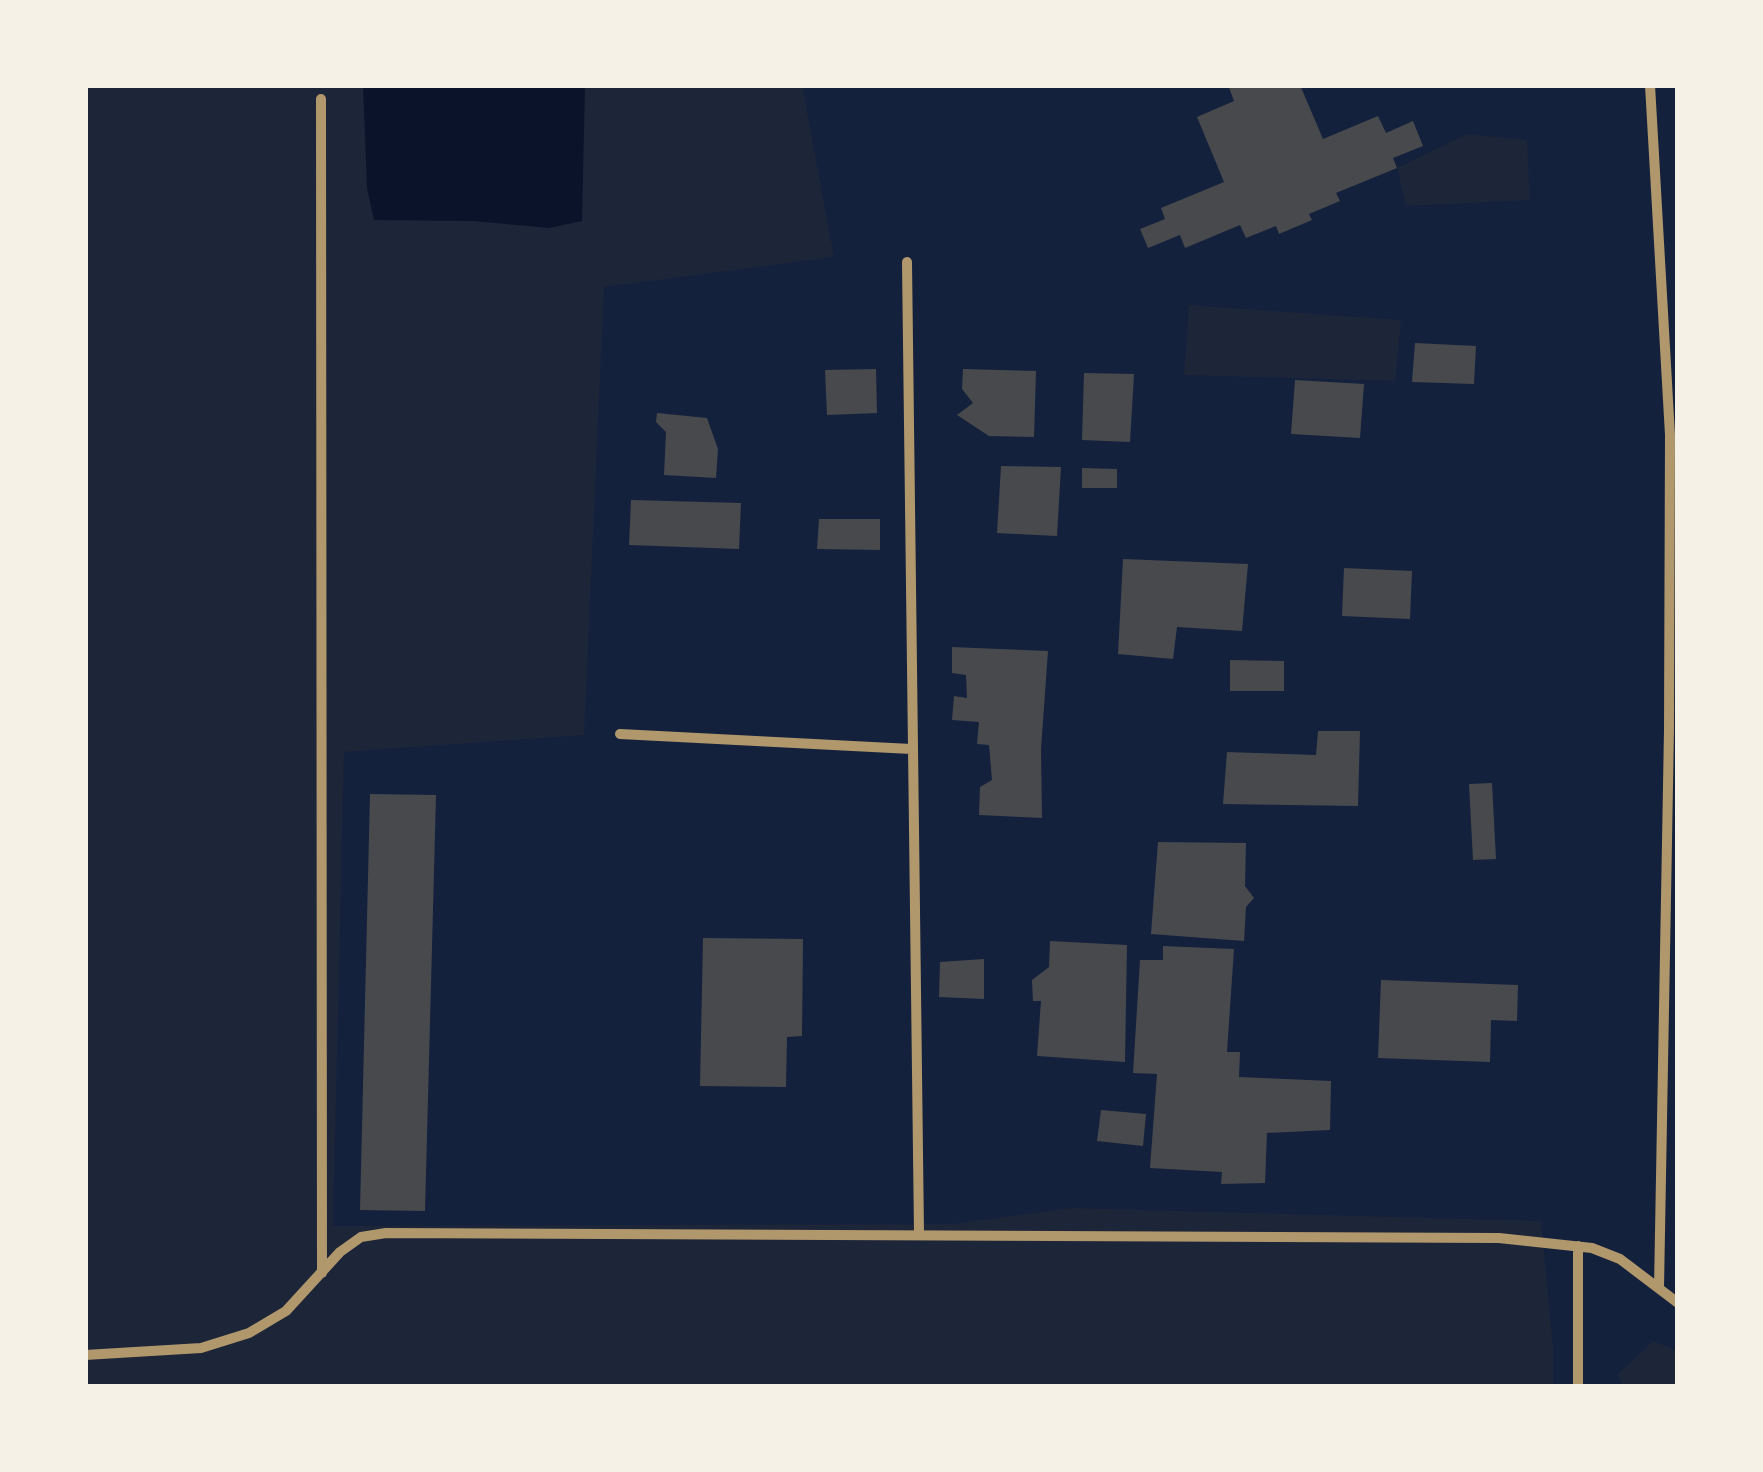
<!DOCTYPE html>
<html>
<head>
<meta charset="utf-8">
<style>
	body { margin:0 }
	#map { position:relative; width:1763px; height:1472px; overflow:hidden; background:#14213d; font-family:"Varela Round",sans-serif }
	canvas { display:block }
	.frame { position:absolute; inset:0; border:88px solid #f6f1e7; pointer-events:none }
</style>
</head>
<body>
<div id="map">
<canvas width="1763" height="1472"></canvas>
<div class="frame"></div>
</div>
<script>
const g = document.querySelector('canvas').getContext('2d');
g.lineJoin = 'round';
function paint(path, color) { g.fillStyle = color; g.fill(path, 'evenodd'); }
const poly = rows => new Path2D(rows.map(r => 'M' + r).join(''));
function strokePath(path, color, width, dash) { g.strokeStyle = color; g.lineWidth = width; g.lineCap = dash ? 'butt' : 'round'; g.setLineDash(dash || []); g.stroke(path); }
const green = poly([
	[85,85,802,85,834,257,604,287,584,735,344,752,333,1226,952,1224,1071,1208,1541,1221,1553,1346,1553,1387,85,1387],
	[1467,134,1527,140,1530,200,1406,206,1397,168],
	[1189,305,1401,320,1395,381,1184,375],
	[1653,1341,1678,1351,1678,1387,1623,1387,1618,1374]
]);
const water = poly([
	[363,85,585,85,582,221,549,228,473,221,374,220,367,188]
]);
const building = poly([
	[1228,85,1275,85,1276,88,1300,85,1323,139,1378,116,1386,133,1413,121,1423,146,1393,158,1397,168,1336,193,1340,201,1309,214,1312,220,1279,234,1276,226,1246,238,1240,225,1185,248,1180,235,1148,248,1140,229,1165,219,1161,208,1224,182,1197,117,1234,101],
	[1415,343,1476,346,1474,384,1412,382],
	[876,369,877,413,827,415,825,370],
	[963,369,1036,371,1034,437,989,436,957,415,973,403,962,389],
	[1084,373,1134,374,1130,442,1082,440],
	[1295,380,1364,384,1360,438,1291,434],
	[657,413,707,418,718,449,716,478,664,475,666,432,656,422],
	[1001,466,1061,467,1057,536,997,533],
	[1082,468,1117,469,1117,488,1082,488],
	[631,500,741,503,739,549,629,545],
	[819,519,880,519,880,550,817,549],
	[1123,559,1248,564,1242,631,1177,627,1173,659,1118,654],
	[1344,568,1412,571,1410,619,1342,616],
	[952,647,1048,651,1041,749,1042,818,979,815,980,787,992,780,989,745,977,744,979,722,952,720,954,696,967,698,966,675,952,673],
	[1230,660,1284,661,1284,691,1230,691],
	[1318,731,1360,731,1358,806,1223,804,1227,752,1316,755],
	[1492,783,1496,859,1473,860,1469,784],
	[370,794,436,795,425,1211,360,1210],
	[1158,842,1246,843,1245,886,1254,898,1246,907,1244,941,1151,934],
	[703,938,803,939,802,1036,787,1037,786,1087,700,1086],
	[1050,941,1127,945,1125,1062,1037,1056,1041,1001,1033,1001,1032,980,1049,967],
	[1163,946,1234,949,1227,1052,1240,1052,1239,1077,1331,1081,1330,1130,1267,1133,1265,1183,1221,1184,1222,1172,1150,1168,1157,1074,1133,1073,1140,960,1163,960],
	[984,959,984,999,939,997,940,962],
	[1381,980,1518,985,1517,1021,1491,1020,1490,1062,1378,1058],
	[1101,1110,1146,1114,1143,1146,1097,1141]
]);
const minor = poly([
	[1650,85,1670,435,1669,730,1659,1288],
	[321,99,322,1273],
	[907,262,919,1234],
	[620,734,911,749],
	[1578,1246,1578,1387],
	[85,1355,201,1348,249,1333,286,1311,340,1252,361,1237,386,1233,1499,1238,1592,1248,1620,1259,1678,1303]
]);
paint(green, '#1d2539');
paint(water, '#0b132b');
paint(building, '#48494c');
strokePath(minor, '#b1986c', 10);
</script>
</body>
</html>
